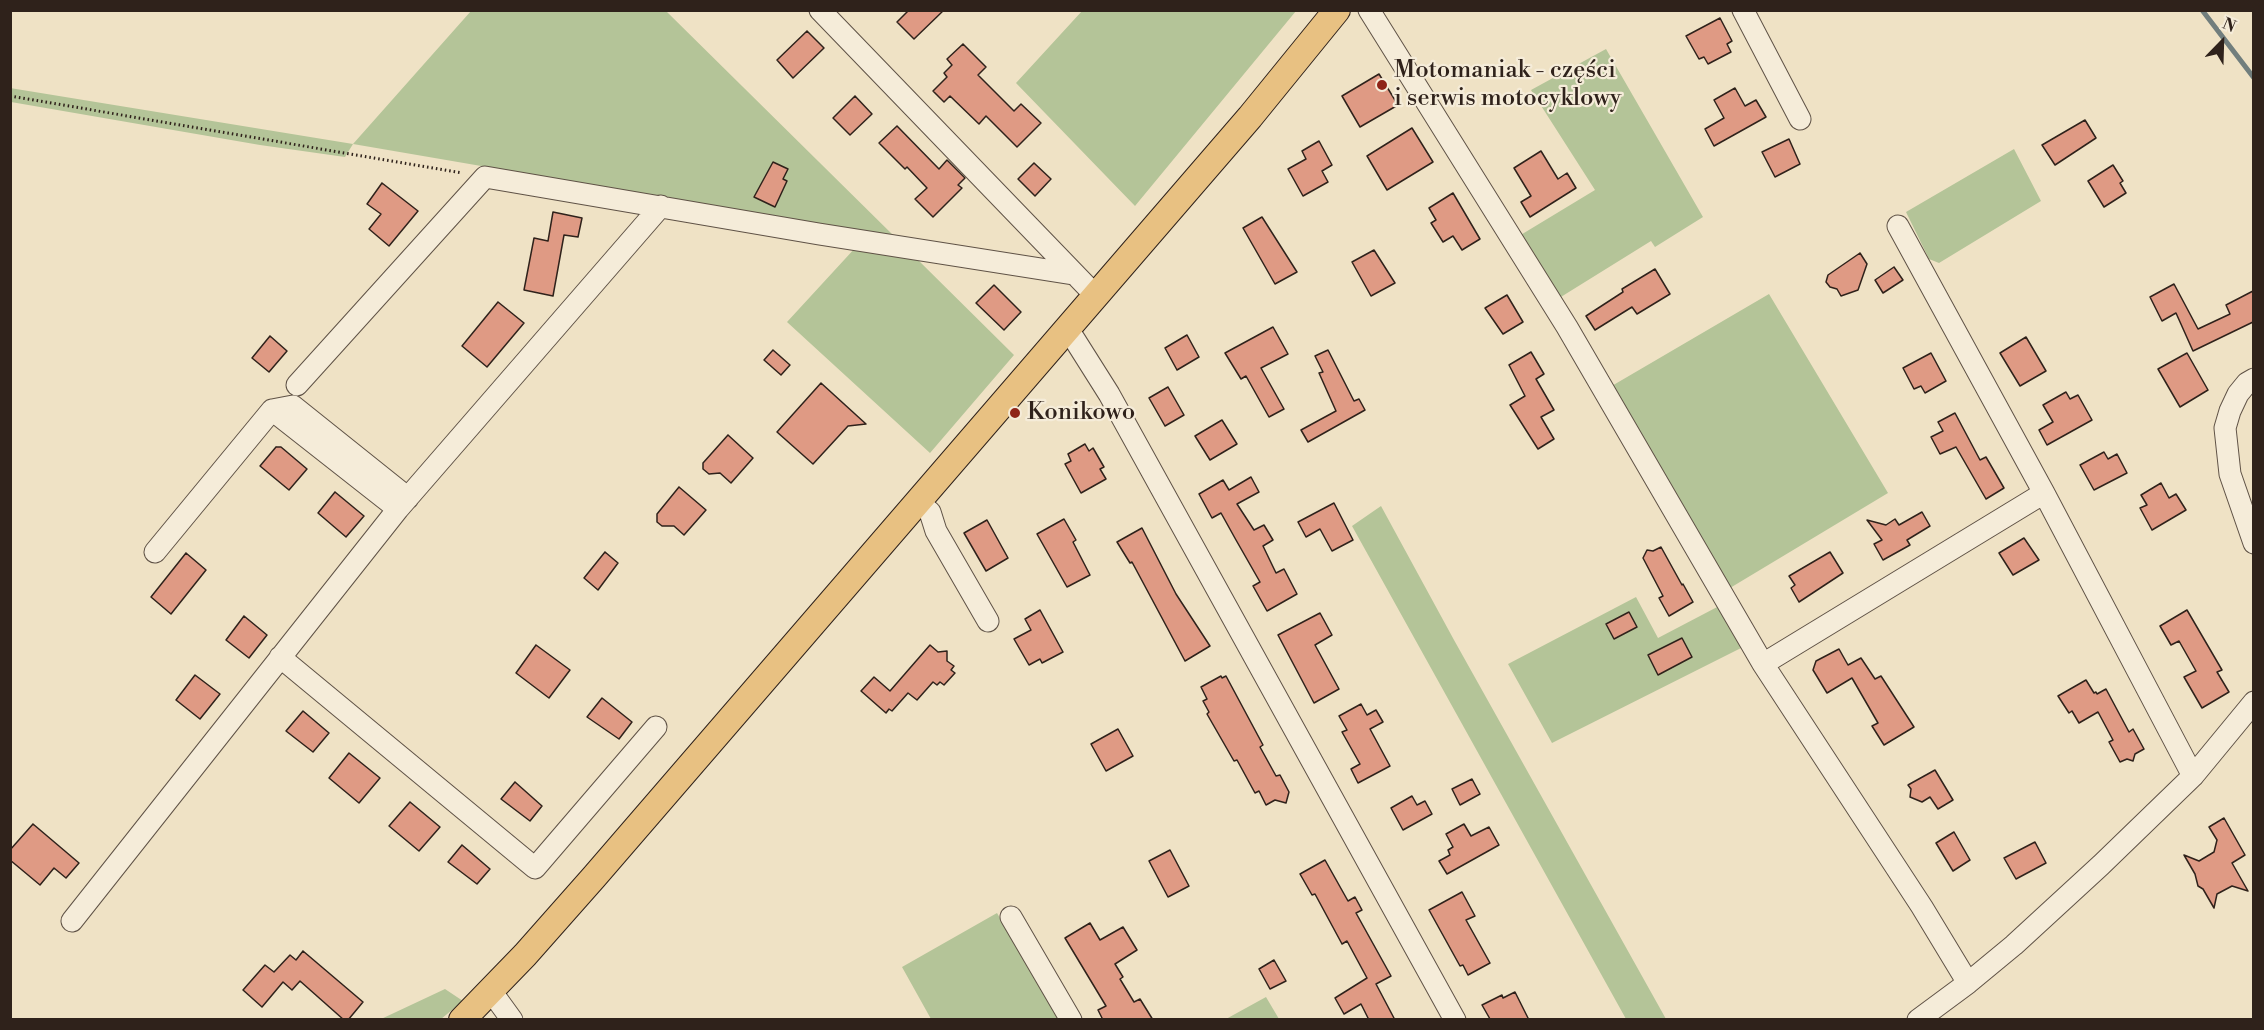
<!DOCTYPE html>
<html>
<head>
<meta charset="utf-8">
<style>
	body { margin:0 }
	#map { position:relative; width:2264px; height:1030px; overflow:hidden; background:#efe2c5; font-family:"Libre Bodoni",serif }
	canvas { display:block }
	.frame { position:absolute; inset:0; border:12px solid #2f221b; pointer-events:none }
	.north { position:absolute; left:2192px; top:12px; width:60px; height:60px; -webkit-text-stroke:4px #f5ecd9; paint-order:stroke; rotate:23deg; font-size:16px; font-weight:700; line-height:24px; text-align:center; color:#2f221b }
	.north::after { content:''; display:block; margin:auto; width:21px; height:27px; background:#2f221b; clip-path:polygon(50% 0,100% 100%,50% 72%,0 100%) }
</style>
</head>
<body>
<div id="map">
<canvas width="2264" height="1030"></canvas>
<div class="frame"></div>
<div class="north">N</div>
</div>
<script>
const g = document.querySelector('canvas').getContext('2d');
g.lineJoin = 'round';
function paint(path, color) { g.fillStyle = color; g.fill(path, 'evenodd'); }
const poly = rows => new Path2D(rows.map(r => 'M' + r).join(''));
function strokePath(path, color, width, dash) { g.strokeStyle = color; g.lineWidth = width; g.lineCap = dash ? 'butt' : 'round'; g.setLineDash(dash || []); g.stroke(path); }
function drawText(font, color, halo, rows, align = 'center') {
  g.font = font + ' "Libre Bodoni",serif'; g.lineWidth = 4.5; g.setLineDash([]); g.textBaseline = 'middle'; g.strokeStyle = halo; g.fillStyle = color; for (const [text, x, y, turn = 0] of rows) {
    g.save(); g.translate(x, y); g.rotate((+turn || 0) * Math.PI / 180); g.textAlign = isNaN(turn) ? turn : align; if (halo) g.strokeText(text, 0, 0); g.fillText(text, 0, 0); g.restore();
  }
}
const green = poly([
	[471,11,666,11,895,237,353,144,345,157,260,145,11,102,10,88,353,144],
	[1082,11,1082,10,1296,11,1135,206,1016,83],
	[1606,49,1703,217,1655,247,1651,241,1556,300,1519,236,1595,190,1531,90],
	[2014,149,2041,201,1939,263,1929,259,1906,212],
	[856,247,915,257,1014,355,930,453,787,322],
	[1769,294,1888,493,1730,588,1610,387],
	[1381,506,1454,640,1666,1019,1626,1019,1352,526],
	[1636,597,1658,638,1721,605,1745,646,1552,743,1508,664],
	[997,913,1059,1019,931,1019,902,967],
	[445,989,463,1001,441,1019,379,1020],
	[1266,997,1279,1019,1226,1019]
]);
const stream = poly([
	[2202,10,2254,78]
]);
const building = poly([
	[909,10,944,10,914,39,897,22,909,10],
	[1720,18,1732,41,1727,44,1731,52,1708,64,1704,57,1699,59,1686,36,1720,18],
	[807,31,824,48,793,78,777,60,807,31],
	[963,44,986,67,978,75,1014,111,1021,104,1041,123,1017,147,986,116,979,124,950,96,944,102,933,91,947,77,944,73,952,65,947,59,963,44],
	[1379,74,1398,105,1360,127,1342,96,1379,74],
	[1735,88,1745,106,1756,100,1766,117,1714,146,1705,129,1724,118,1714,100,1735,88],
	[855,96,872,114,850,135,833,118,855,96],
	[2085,120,2096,138,2055,165,2042,145,2085,120],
	[897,126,939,169,947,160,965,178,958,185,962,188,933,217,915,199,927,188,907,167,905,169,879,143,897,126],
	[1412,128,1433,162,1387,190,1367,156,1412,128],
	[1789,139,1800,164,1775,177,1762,152,1789,139],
	[1319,141,1332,165,1322,171,1328,182,1303,196,1288,169,1306,159,1302,151,1319,141],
	[1541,151,1558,179,1567,173,1576,188,1530,217,1521,202,1531,196,1514,168,1541,151],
	[773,162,788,169,783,179,787,181,775,207,754,197,773,162],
	[1034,163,1051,179,1035,196,1018,179,1034,163],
	[2113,165,2123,181,2120,183,2126,193,2104,207,2088,181,2113,165],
	[382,183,418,211,389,246,369,229,381,214,367,204,382,183],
	[1453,193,1480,239,1462,250,1453,236,1443,242,1431,223,1436,220,1429,208,1453,193],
	[553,212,582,218,578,237,564,235,553,296,524,290,534,238,548,241,553,212],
	[1262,217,1297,272,1275,284,1243,228,1262,217],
	[1374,250,1395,283,1371,296,1352,262,1374,250],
	[1860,253,1867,264,1858,290,1841,296,1837,289,1830,287,1826,282,1828,275,1860,253],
	[1894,267,1903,280,1883,293,1875,280,1894,267],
	[1655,269,1670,294,1637,314,1632,307,1595,330,1586,316,1623,292,1622,289,1655,269],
	[2174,284,2198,329,2230,314,2226,305,2253,291,2253,322,2193,351,2176,313,2162,321,2150,297,2174,284],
	[994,285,1021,312,1004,330,976,303,994,285],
	[1507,295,1523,322,1503,334,1485,308,1507,295],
	[498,302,524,323,487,367,462,346,498,302],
	[1273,327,1288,354,1261,368,1284,409,1269,417,1246,376,1241,379,1225,353,1273,327],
	[1187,335,1199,357,1177,370,1165,348,1187,335],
	[270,336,287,351,269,372,252,358,270,336],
	[2026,337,2046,371,2020,386,2000,353,2026,337],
	[773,350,790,365,781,375,764,360,773,350],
	[1328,350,1354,401,1359,399,1365,410,1308,442,1301,430,1336,411,1319,373,1323,372,1315,356,1328,350],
	[1531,352,1544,374,1536,379,1554,410,1541,417,1554,439,1538,449,1510,405,1525,396,1509,365,1531,352],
	[1931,353,1946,381,1925,393,1921,386,1914,389,1903,368,1931,353],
	[2187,353,2208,390,2180,407,2158,369,2187,353],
	[821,383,866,424,848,426,813,464,777,432,821,383],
	[1168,387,1184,415,1165,426,1149,398,1168,387],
	[2066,392,2070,399,2078,395,2092,420,2047,445,2039,430,2053,422,2043,405,2066,392],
	[1955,413,1980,460,1986,457,2004,488,1986,499,1956,447,1940,454,1931,437,1943,431,1938,422,1955,413],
	[1222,420,1237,444,1210,460,1195,436,1222,420],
	[728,435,753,458,731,483,720,473,709,474,703,469,703,463,728,435],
	[1085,444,1089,451,1093,448,1104,467,1100,469,1106,479,1081,493,1065,464,1071,461,1068,454,1085,444],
	[276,447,281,447,307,469,289,490,260,466,276,447],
	[2104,452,2108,459,2117,454,2127,473,2094,490,2080,465,2104,452],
	[1251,477,1259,492,1237,504,1254,530,1264,525,1273,540,1263,546,1276,573,1284,569,1297,594,1267,611,1253,586,1260,582,1236,540,1221,513,1212,518,1199,494,1223,480,1229,490,1251,477],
	[2161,483,2169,498,2176,494,2186,510,2152,530,2140,508,2147,505,2141,495,2161,483],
	[679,487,706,510,684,535,674,526,662,526,657,522,657,514,679,487],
	[335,492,364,516,346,537,318,513,335,492],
	[1334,503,1353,540,1332,551,1320,529,1306,537,1298,522,1334,503],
	[1922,512,1930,526,1907,540,1910,545,1883,560,1874,544,1882,540,1867,520,1886,525,1895,519,1899,525,1922,512],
	[1064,519,1076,540,1073,542,1090,575,1067,587,1037,534,1064,519],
	[987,520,1008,558,986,571,964,533,987,520],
	[1142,528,1176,594,1210,646,1185,661,1132,562,1130,563,1117,542,1142,528],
	[2024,538,2039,560,2013,575,1999,553,2024,538],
	[1661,547,1682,585,1683,584,1693,602,1669,616,1659,598,1663,596,1643,558,1647,550,1653,551,1661,547],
	[605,552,618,563,598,590,584,578,605,552],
	[1830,552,1843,573,1799,602,1791,588,1795,585,1789,576,1830,552],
	[186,553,206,570,171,614,151,597,186,553],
	[1040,610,1063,652,1042,663,1040,659,1029,665,1014,639,1031,630,1025,619,1040,610],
	[2187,610,2222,670,2217,672,2229,692,2202,708,2184,677,2196,671,2179,641,2171,645,2160,626,2187,610],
	[1629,612,1637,627,1614,639,1606,624,1629,612],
	[1320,613,1332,635,1315,645,1339,689,1314,703,1278,635,1320,613],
	[244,616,267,635,249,658,226,640,244,616],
	[1682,638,1692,657,1658,675,1648,655,1682,638],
	[536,645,570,670,549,698,516,673,536,645],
	[930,645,938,652,947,651,947,661,954,666,951,670,955,673,944,685,940,682,937,685,933,682,917,700,908,693,892,711,889,709,886,713,861,691,874,677,890,691,930,645],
	[1839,649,1848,665,1861,658,1875,679,1881,676,1914,727,1884,745,1872,726,1878,723,1852,678,1827,693,1813,670,1816,661,1839,649],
	[195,675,220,694,200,719,176,700,195,675],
	[1221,676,1222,678,1226,676,1263,745,1260,747,1276,776,1280,775,1289,792,1286,803,1275,800,1266,805,1259,791,1255,793,1237,760,1234,761,1207,714,1209,712,1203,701,1207,699,1201,687,1221,676],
	[2086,680,2094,693,2096,692,2097,694,2106,689,2129,732,2133,729,2144,749,2135,754,2133,761,2127,759,2120,762,2109,742,2113,740,2098,712,2079,723,2072,711,2069,713,2058,696,2086,680],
	[602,698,632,722,619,739,587,717,602,698],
	[1361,704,1367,715,1376,710,1383,722,1370,729,1390,766,1358,783,1351,769,1360,764,1342,732,1347,730,1339,716,1361,704],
	[303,711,329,733,313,752,286,731,303,711],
	[1118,729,1133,756,1106,771,1091,744,1118,729],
	[349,753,380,778,359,803,329,778,349,753],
	[1935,770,1953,800,1938,809,1930,797,1922,802,1910,797,1911,789,1908,785,1935,770],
	[1472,779,1480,794,1460,805,1452,789,1472,779],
	[515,782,542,806,530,821,501,799,515,782],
	[1412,796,1417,805,1425,801,1432,814,1403,830,1391,808,1412,796],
	[410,802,440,827,419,851,389,826,410,802],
	[2224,818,2245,855,2232,863,2248,891,2232,886,2217,894,2214,908,2203,889,2198,886,2195,874,2184,855,2199,861,2214,852,2217,840,2209,827,2224,818],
	[33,824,79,863,66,878,54,868,40,885,10,860,10,850,33,824],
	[1464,824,1471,836,1489,827,1499,845,1447,874,1439,861,1450,855,1448,850,1453,847,1446,834,1464,824],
	[1954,832,1970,860,1953,871,1936,843,1954,832],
	[2035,842,2046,863,2016,879,2004,858,2035,842],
	[462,845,490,869,477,884,448,862,462,845],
	[1170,850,1189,886,1168,897,1149,861,1170,850],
	[1325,860,1348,901,1355,897,1362,910,1356,913,1391,976,1376,984,1395,1020,1369,1020,1361,1004,1344,1014,1335,998,1367,978,1347,941,1342,944,1315,894,1312,895,1300,874,1325,860],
	[1462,892,1475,916,1466,920,1490,963,1468,975,1463,965,1460,966,1429,910,1462,892],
	[1090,923,1100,940,1123,927,1137,950,1115,964,1123,977,1120,979,1134,1002,1140,999,1153,1020,1103,1020,1098,1010,1106,1006,1065,938,1090,923],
	[303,951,363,1002,348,1020,344,1020,300,981,292,990,283,982,262,1007,243,990,265,965,274,972,290,955,296,960,303,951],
	[1274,960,1286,981,1270,989,1259,969,1274,960],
	[1515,992,1529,1020,1490,1019,1482,1005,1502,995,1503,998,1515,992]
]);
const path = poly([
	[10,96,462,173]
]);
const minor = poly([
	[820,10,1096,296],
	[1369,10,1567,327,1763,664,1922,907,1968,983],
	[1743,10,1800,119],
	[1898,226,2044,493,2193,776],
	[1066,331,1073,337,1109,394,1455,1020],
	[2254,379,2247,383,2238,394,2230,411,2225,428,2230,474,2254,543],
	[297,385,485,177,819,234,1073,274],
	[272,410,293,406,408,498],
	[272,410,398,509],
	[918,502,930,512,936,531,988,621],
	[155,552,272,410],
	[280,657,535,868,656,727],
	[1763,664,2044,493],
	[1011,917,1071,1020],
	[72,921,398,509,661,206],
	[491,991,512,1020],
	[1918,1020,1968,983,2014,945,2101,865,2193,776,2254,702]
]);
const major = poly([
	[462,1020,525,955,594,877,1250,117,1337,10]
]);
const markers = [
	[1382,85,6,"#8f2418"],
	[1015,413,6,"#8f2418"]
];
const poiNames = [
	["Motomaniak - części",1394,71],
	["i serwis motocyklowy",1394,99],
	["Konikowo",1027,413]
];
paint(green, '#b4c498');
strokePath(stream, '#717e7d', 5);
paint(building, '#df9a84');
strokePath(building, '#2f221b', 1.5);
strokePath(minor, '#5f5246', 23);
strokePath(major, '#2f221b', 28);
strokePath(path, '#2f221b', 3, [1.5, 3]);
strokePath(minor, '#f5ecd9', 21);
strokePath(major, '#e8c182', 26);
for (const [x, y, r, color] of markers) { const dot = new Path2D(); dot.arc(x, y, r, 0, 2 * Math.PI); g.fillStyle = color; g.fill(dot); strokePath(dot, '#f5ecd9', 2); }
drawText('24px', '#2f221b', '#f5ecd9', poiNames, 'left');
</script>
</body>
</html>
